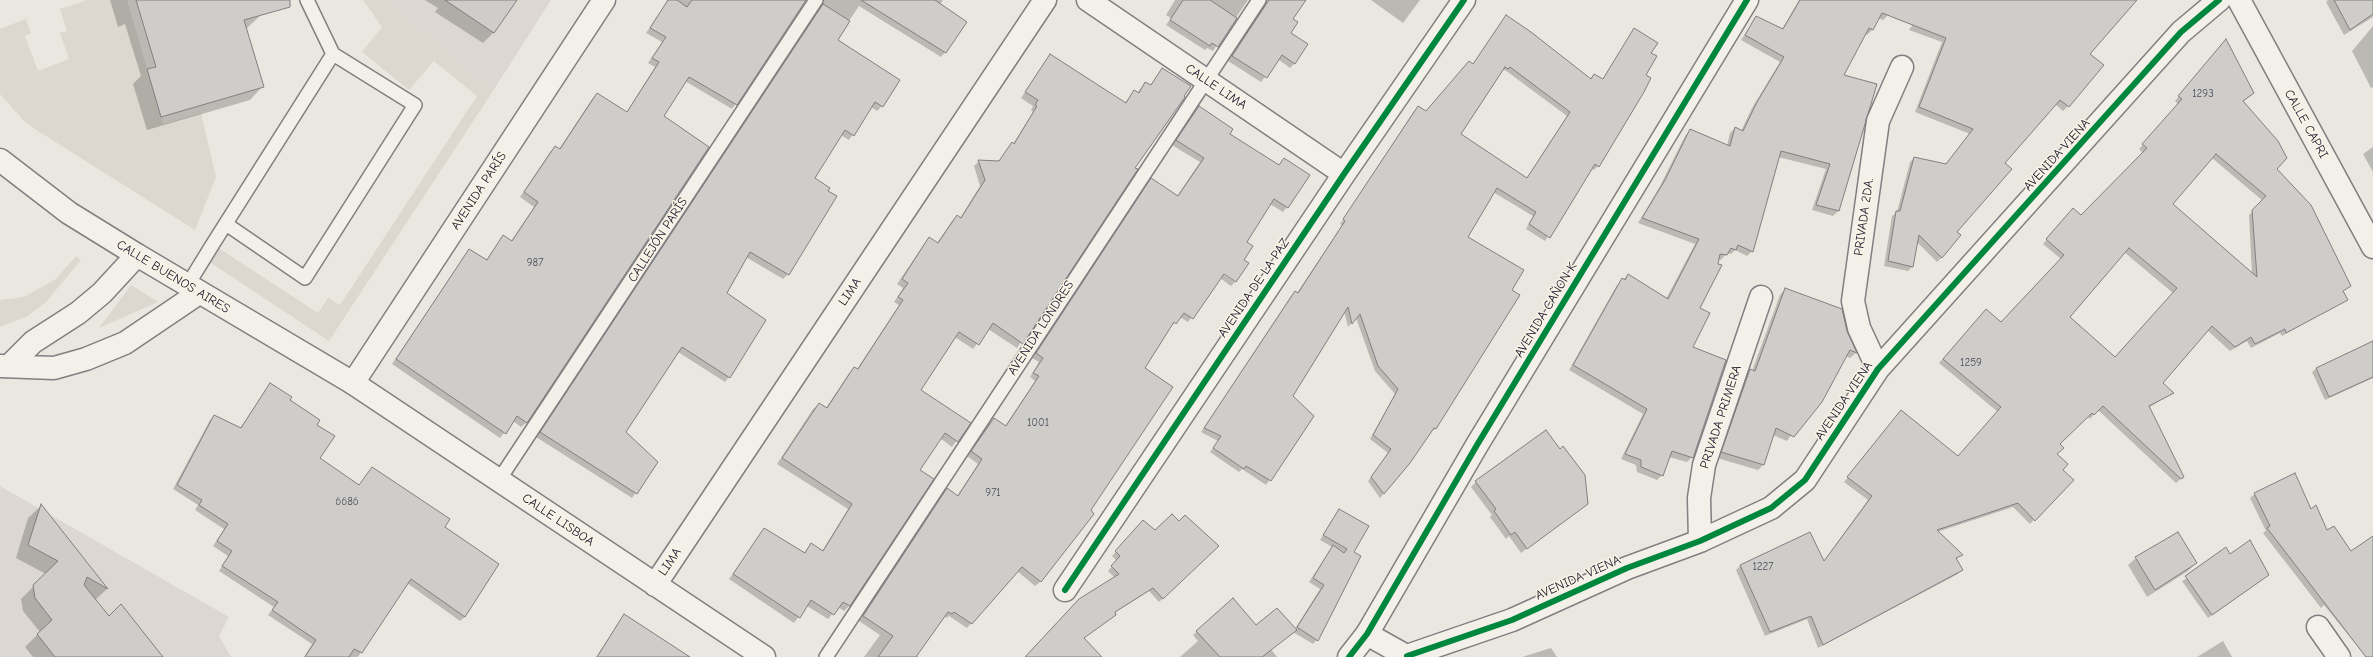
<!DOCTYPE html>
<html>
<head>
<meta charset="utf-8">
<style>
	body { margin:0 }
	canvas { display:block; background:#eae7e0 }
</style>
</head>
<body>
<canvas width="2373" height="657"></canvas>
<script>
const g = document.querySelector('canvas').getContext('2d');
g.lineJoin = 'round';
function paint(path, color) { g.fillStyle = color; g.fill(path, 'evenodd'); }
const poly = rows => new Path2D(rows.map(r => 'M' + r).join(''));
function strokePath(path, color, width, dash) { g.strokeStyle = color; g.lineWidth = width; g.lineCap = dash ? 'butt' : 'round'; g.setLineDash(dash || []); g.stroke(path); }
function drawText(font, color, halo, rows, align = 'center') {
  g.font = font + ' "Comic Neue",sans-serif'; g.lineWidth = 3; g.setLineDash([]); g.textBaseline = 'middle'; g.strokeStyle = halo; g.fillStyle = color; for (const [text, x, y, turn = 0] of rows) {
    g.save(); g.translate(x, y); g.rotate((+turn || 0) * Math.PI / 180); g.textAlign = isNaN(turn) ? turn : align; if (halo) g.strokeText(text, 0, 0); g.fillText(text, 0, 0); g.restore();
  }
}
const built = poly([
	[381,0,551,0,491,94],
	[0,486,229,617,219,636,231,657,0,657]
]);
const green = poly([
	[87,0,127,0,163,124,201,113,216,177,195,230,38,131,24,121,0,94,0,29,26,19,31,33,25,36,38,71,69,59,60,33,67,31,60,9],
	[363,0,381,0,491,94,329,341,208,261,217,247,318,313,328,298,340,305,477,96,434,61,409,90,362,52,382,27],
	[76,256,81,260,46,302,28,316,0,327,0,300,24,297,56,279],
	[131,285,158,302,99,328]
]);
const shadow = poly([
	[110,0,257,0,262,14,246,29,263,86,250,100,147,130,133,84,141,76,125,24,118,27],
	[425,0,515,0,494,32,483,43,435,12,438,8],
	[668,0,805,0,732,109,685,81,663,116,708,147,526,423,521,427,513,421,500,438,392,364,465,255,470,250,486,260,503,236,511,241,534,207,520,197,550,152,555,147,559,149,592,99,597,94,626,113,655,67,648,63,662,42,646,33],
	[817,0,943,0,940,5,945,52,941,57,859,6,836,40,882,106,877,111,871,107,849,140,841,135,813,178,788,274,783,279,746,257,726,293,729,377,725,382,678,352,625,432,656,462,632,498,536,437,818,10],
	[1175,0,1248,0,1213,51,1207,48,1205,50,1166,25,1171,18,1166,15],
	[1261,0,1305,0,1292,19,1289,33,1295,63,1290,68,1278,59,1261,82,1228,61,1261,10],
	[1371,0,1420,0,1403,23],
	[1799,0,1896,0,1888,15,1883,20,1878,18,1872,30,1867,35,1865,34,1843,76,1876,85,1838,211,1833,216,1812,210,1826,169,1778,157,1752,251,1747,256,1735,250,1731,254,1727,253,1721,260,1718,259,1698,308,1692,347,1692,457,1687,462,1669,457,1662,475,1657,480,1637,472,1636,465,1621,459,1643,414,1569,370,1617,285,1628,275,1666,299,1695,244,1638,223,1660,186,1685,136,1690,130,1727,146,1730,133,1735,128,1741,131,1752,108,1780,62,1741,40,1756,17,1782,29],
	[1929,0,2136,0,2089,54,2068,106,2063,111,2055,104,2003,163,1956,232,1960,235,1941,258,1937,262,1917,242,1912,267,1908,271,1884,266,1892,216,1897,212,1910,162,1914,158,1945,165,1970,134,1915,112,1942,42,1909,30],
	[2328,0,2373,0,2373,17,2344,35,2326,2],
	[1506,17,1590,79,1594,75,1602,80,1634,29,1649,53,1645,75,1598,166,1594,170,1591,168,1545,241,1526,229,1533,216,1493,192,1466,237,1511,291,1519,296,1435,429,1430,432,1409,462,1380,498,1368,481,1388,453,1370,439,1395,394,1375,371,1356,318,1348,327,1344,311,1291,396,1313,416,1266,485,1242,469,1239,472,1210,452,1218,441,1201,432,1291,296,1295,292,1297,293,1342,225,1340,224,1414,111,1426,112,1473,64],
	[1502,70,1505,70,1567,116,1526,179,1459,135],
	[2373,26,2373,87,2371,88,2352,51],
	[2222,44,2253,93,2243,102,2276,169,2350,285,2342,292,2347,299,2282,336,2280,333,2251,348,2247,341,2230,351,2207,330,2162,383,2173,393,2148,408,2183,477,2176,483,2098,410,2090,419,2087,416,2059,444,2056,454,2062,470,2073,480,2030,524,2013,507,1937,532,1961,555,1956,559,1962,569,1958,574,1818,648,1807,619,1765,636,1736,570,1740,566,1810,533,1823,562,1868,500,1844,482,1897,416,1958,457,1998,412,1939,363,1982,315,2001,323,2061,259,2043,244,2069,213,2081,216,2143,153,2139,149,2178,104,2175,101],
	[2212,158,2263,201,2249,215,2252,275,2171,204],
	[2124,252,2173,293,2115,358,2069,317],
	[1050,56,1125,103,1134,91,1137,93,1145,83,1150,86,1162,69,1134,168,1017,348,988,329,973,349,955,337,919,390,969,423,952,447,940,438,919,470,932,480,849,606,844,611,838,607,828,619,807,606,794,623,729,579,764,529,804,553,811,544,822,551,848,509,777,464,813,409,819,404,826,408,849,373,854,368,857,369,899,305,894,302,903,288,897,284,924,244,929,238,937,243,952,221,957,216,960,218,980,186,974,166,979,161,998,162,1013,144,1033,112,1031,110,1033,106,1021,98],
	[1199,107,1229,134,1278,166,1309,176,1283,212,1270,204,1220,270,1219,272,1235,282,1231,286,1220,278,1188,322,1180,317,1170,327,1143,369,1090,511,1093,514,1040,582,1035,586,1017,571,967,628,949,616,947,618,944,616,916,655,919,657,864,657,880,635,859,621,942,494,947,490,957,496,978,464,967,456,989,424,994,420,1005,426,1035,381,1030,377,1039,362,1032,358,1147,184,1151,179,1177,196,1200,162,1172,145],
	[2373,147,2373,172,2363,154],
	[1785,289,1846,331,1856,353,1850,358,1846,356,1787,441,1773,435,1763,465,1758,470,1717,458,1744,376,1750,370,1752,371,1780,295],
	[2370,343,2373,344,2373,378,2325,400,2312,372,2316,369],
	[270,384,315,425,319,459,358,486,372,469,444,527,465,617,460,621,407,583,358,657,304,657,312,644,268,615,274,607,219,571,228,556,213,546,224,529,195,510,198,505,173,489,210,420,214,416,240,428],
	[1476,482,1587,504,1521,553,1509,536,1506,539,1490,517,1492,515,1471,487],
	[2255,494,2310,510,2327,532,2351,553,2373,537,2373,657,2366,657,2324,605,2321,608,2263,533,2266,531,2250,498],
	[41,506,107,589,95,600,109,617,162,657,33,657,25,647,40,632,23,611,21,599,46,574,16,558,28,518],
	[1339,510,1352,552,1317,640,1313,644,1293,632,1320,589,1309,582,1332,547,1320,540],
	[1179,522,1218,546,1159,602,1149,591,1114,613,1111,618,1083,638,1080,657,1026,657,1115,578,1108,571,1117,561,1112,556,1139,525,1155,531],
	[2230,555,2264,578,2208,618,2182,581],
	[2136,558,2196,563,2188,571,2147,597,2128,565],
	[1233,600,1277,657,1180,657,1198,641,1193,635],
	[624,615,676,657,596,657],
	[2223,641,2232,657,2197,657],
	[1551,648,1557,657,1522,657]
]);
const building = poly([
	[136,0,290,0,290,7,244,20,264,87,161,117,147,69,156,67,136,0],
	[445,0,517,0,494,33,445,0],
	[668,0,677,0,687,7,692,0,806,0,737,105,689,77,664,116,709,147,527,423,517,416,506,434,396,359,469,249,487,260,503,235,512,241,538,202,524,192,555,146,560,149,597,93,627,112,659,62,652,58,666,37,650,28,668,0],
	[861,0,935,0,967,22,946,53,861,0],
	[1183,0,1210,0,1237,18,1218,47,1212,43,1210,46,1170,20,1183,0],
	[1269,0,1306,0,1293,19,1298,22,1291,33,1308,44,1295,64,1282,55,1267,78,1232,56,1269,0],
	[1800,0,2137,0,2090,54,2104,65,2069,107,2060,100,2005,163,2012,169,1957,232,1961,235,1942,258,1919,235,1913,267,1888,261,1896,211,1900,211,1914,157,1946,164,1973,129,1919,107,1946,38,1882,13,1873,30,1869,28,1844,75,1877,84,1839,211,1816,205,1830,164,1781,151,1753,252,1738,245,1736,250,1731,248,1727,255,1720,254,1718,264,1722,265,1700,308,1710,313,1693,347,1726,360,1693,458,1672,451,1663,476,1641,467,1641,460,1625,454,1647,409,1573,365,1622,278,1625,280,1628,274,1668,299,1699,239,1642,218,1665,180,1690,129,1730,146,1735,127,1743,131,1757,102,1784,57,1745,35,1756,16,1783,29,1800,0],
	[2334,0,2373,0,2373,14,2350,30,2334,0],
	[823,4,850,21,838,40,900,80,883,107,875,102,854,136,845,130,815,178,830,188,828,191,837,196,789,275,750,252,727,293,766,320,730,378,682,347,626,432,658,462,637,494,540,432,823,4],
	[1506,15,1531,32,1591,79,1594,74,1603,79,1634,28,1658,43,1651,53,1657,56,1646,75,1651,78,1644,92,1599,167,1595,164,1550,238,1529,224,1536,212,1497,188,1468,237,1524,270,1512,290,1520,295,1436,429,1434,428,1410,463,1384,494,1371,477,1391,449,1373,435,1398,389,1378,366,1360,314,1352,324,1348,307,1293,396,1314,416,1271,481,1246,466,1244,469,1213,448,1221,436,1204,428,1295,291,1298,293,1345,221,1343,219,1418,106,1426,111,1469,61,1473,64,1506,15],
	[1505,67,1508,69,1510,67,1570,112,1527,178,1461,134,1505,67],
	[2226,39,2254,93,2243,101,2278,141,2287,158,2277,169,2311,205,2351,286,2343,291,2348,300,2286,333,2285,329,2255,344,2251,337,2235,347,2212,326,2163,383,2174,393,2149,406,2184,477,2181,479,2103,406,2094,415,2092,413,2060,444,2064,448,2057,454,2068,464,2063,470,2074,480,2035,521,2018,503,1937,530,1963,555,1956,558,1963,570,1823,645,1811,616,1770,632,1740,565,1810,532,1824,561,1872,496,1847,477,1901,410,1958,456,2001,407,1943,359,1986,309,2001,322,2064,255,2046,239,2073,208,2081,215,2147,148,2142,144,2182,99,2178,96,2226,39],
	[2216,154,2266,196,2252,210,2257,277,2173,204,2216,154],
	[2129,248,2177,288,2115,357,2070,317,2129,248],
	[1050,54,1126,103,1134,90,1139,93,1145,82,1151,85,1162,68,1191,86,1184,96,1185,97,1135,168,1138,169,1023,344,993,323,979,345,959,332,921,390,971,423,958,442,945,433,920,470,934,479,850,606,843,602,834,615,811,600,800,618,733,574,764,528,805,553,811,543,823,551,852,504,782,458,819,403,827,408,854,367,858,369,903,300,898,297,908,283,902,279,929,237,938,243,957,215,961,218,985,180,978,160,999,161,1012,142,1014,144,1037,106,1035,105,1038,100,1025,92,1050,54],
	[1199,106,1233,129,1230,134,1279,165,1284,158,1310,175,1288,208,1274,199,1247,242,1253,246,1244,260,1249,263,1236,282,1224,274,1193,319,1184,313,1176,324,1174,322,1145,368,1173,387,1091,510,1094,514,1041,582,1022,567,972,624,954,612,952,614,948,612,916,657,878,657,893,636,863,616,947,488,958,496,982,459,971,451,994,418,1006,426,1039,376,1033,373,1043,358,1036,353,1151,178,1178,196,1204,158,1176,140,1199,106],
	[1785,288,1842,309,1847,331,1857,353,1850,350,1822,402,1794,437,1776,428,1764,465,1721,452,1750,369,1755,371,1785,288],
	[2373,341,2373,377,2329,397,2316,368,2373,341],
	[270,383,292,397,290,400,320,420,317,425,335,436,320,458,359,485,372,467,450,519,445,527,499,564,465,617,411,579,362,653,354,649,349,657,305,657,316,640,272,610,278,602,222,566,232,551,217,541,228,524,199,505,202,500,177,485,214,415,241,428,270,383],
	[1546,430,1560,449,1563,446,1585,475,1588,504,1527,549,1515,532,1511,535,1494,511,1496,509,1475,481,1546,430],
	[2295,473,2311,509,2316,505,2327,530,2334,526,2351,551,2373,536,2373,657,2366,657,2267,528,2270,526,2254,493,2295,473],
	[41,504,108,589,87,577,84,585,109,616,121,604,163,657,55,657,37,634,52,620,35,598,33,585,58,561,28,545,41,504],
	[1339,509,1369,526,1354,552,1361,556,1318,641,1297,627,1324,585,1313,578,1333,545,1344,553,1347,549,1323,535,1339,509],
	[1172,514,1179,521,1185,515,1219,546,1163,599,1153,588,1115,612,1116,615,1084,638,1102,657,1025,657,1079,599,1119,574,1111,566,1120,556,1115,551,1143,520,1155,530,1172,514],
	[2178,532,2197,563,2155,590,2135,557,2178,532],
	[2250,540,2269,575,2212,615,2185,576,2226,547,2230,554,2250,540],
	[1233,598,1256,625,1277,608,1297,630,1262,657,1220,657,1196,631,1233,598],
	[624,614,690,657,597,657,624,614]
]);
const lane = poly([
	[307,0,333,54],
	[187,286,211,247,333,54,415,105,305,278,226,224],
	[499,480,816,0],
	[826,657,1259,0]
]);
const street = poly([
	[1088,0,1344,174],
	[2239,0,2373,247],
	[0,160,69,213,137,255],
	[1878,369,1859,328,1853,301,1878,121,1902,67],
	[353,383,764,657],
	[1700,541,1699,498,1704,465,1761,297],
	[655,585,1045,0],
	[1065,590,1344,174,1464,0],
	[2318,627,2339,657],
	[1367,634,1408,657],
	[1407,656,1512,620,1627,568,1700,541,1771,508,1805,480,1878,369,2181,32,2219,0]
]);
const secondary = poly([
	[0,366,54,368,86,359,125,343,199,293],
	[9,366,33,342,78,313,102,293,137,255,353,383,604,0],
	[1349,657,1367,634,1477,445,1747,0]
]);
const cycleway = poly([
	[1065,590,1344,174,1464,0],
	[1407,656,1512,620,1627,568,1700,541,1771,508,1805,480,1878,369,2181,32,2219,0],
	[1349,657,1367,634,1477,445,1747,0]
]);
const numberNames = [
	["1293",2203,94],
	["987",535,263],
	["1259",1971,363],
	["1001",1038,423],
	["971",993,493],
	["6686",347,502],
	["1227",1763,567]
];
const streetNames = [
	["CALLE LIMA",1216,87,34],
	["CALLE CAPRI",2306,124,61],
	["AVENIDA VIENA",2057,155,-48],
	["AVENIDA PARÍS",479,191,-57],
	["PRIVADA 2DA.",1864,217,-82],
	["CALLEJÓN PARÍS",658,240,-57],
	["CALLE BUENOS AIRES",173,277,31],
	["AVENIDA DE LA PAZ",1254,288,-56],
	["LIMA",850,292,-56],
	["AVENIDA CAÑON K",1546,310,-59],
	["AVENIDA LONDRES",1041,328,-57],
	["AVENIDA VIENA",1844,401,-56],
	["PRIVADA PRIMERA",1721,417,-72],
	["CALLE LISBOA",558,520,34],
	["LIMA",670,562,-56],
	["AVENIDA VIENA",1578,578,-24]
];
paint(built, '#dcd7d1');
paint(green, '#dcd8d0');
paint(shadow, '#0003');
paint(building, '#cfcdc9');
strokePath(building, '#807f81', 1);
strokePath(lane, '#807f81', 16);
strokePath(street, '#807f81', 25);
strokePath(secondary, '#807f81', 25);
strokePath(lane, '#f3f0ea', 13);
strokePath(street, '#f3f0ea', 22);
strokePath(secondary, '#f3f0ea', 22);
strokePath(cycleway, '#00873e', 6);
drawText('11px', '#4d4d5e', null, numberNames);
drawText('13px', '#22223b', '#fcf5e5', streetNames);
</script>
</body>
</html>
